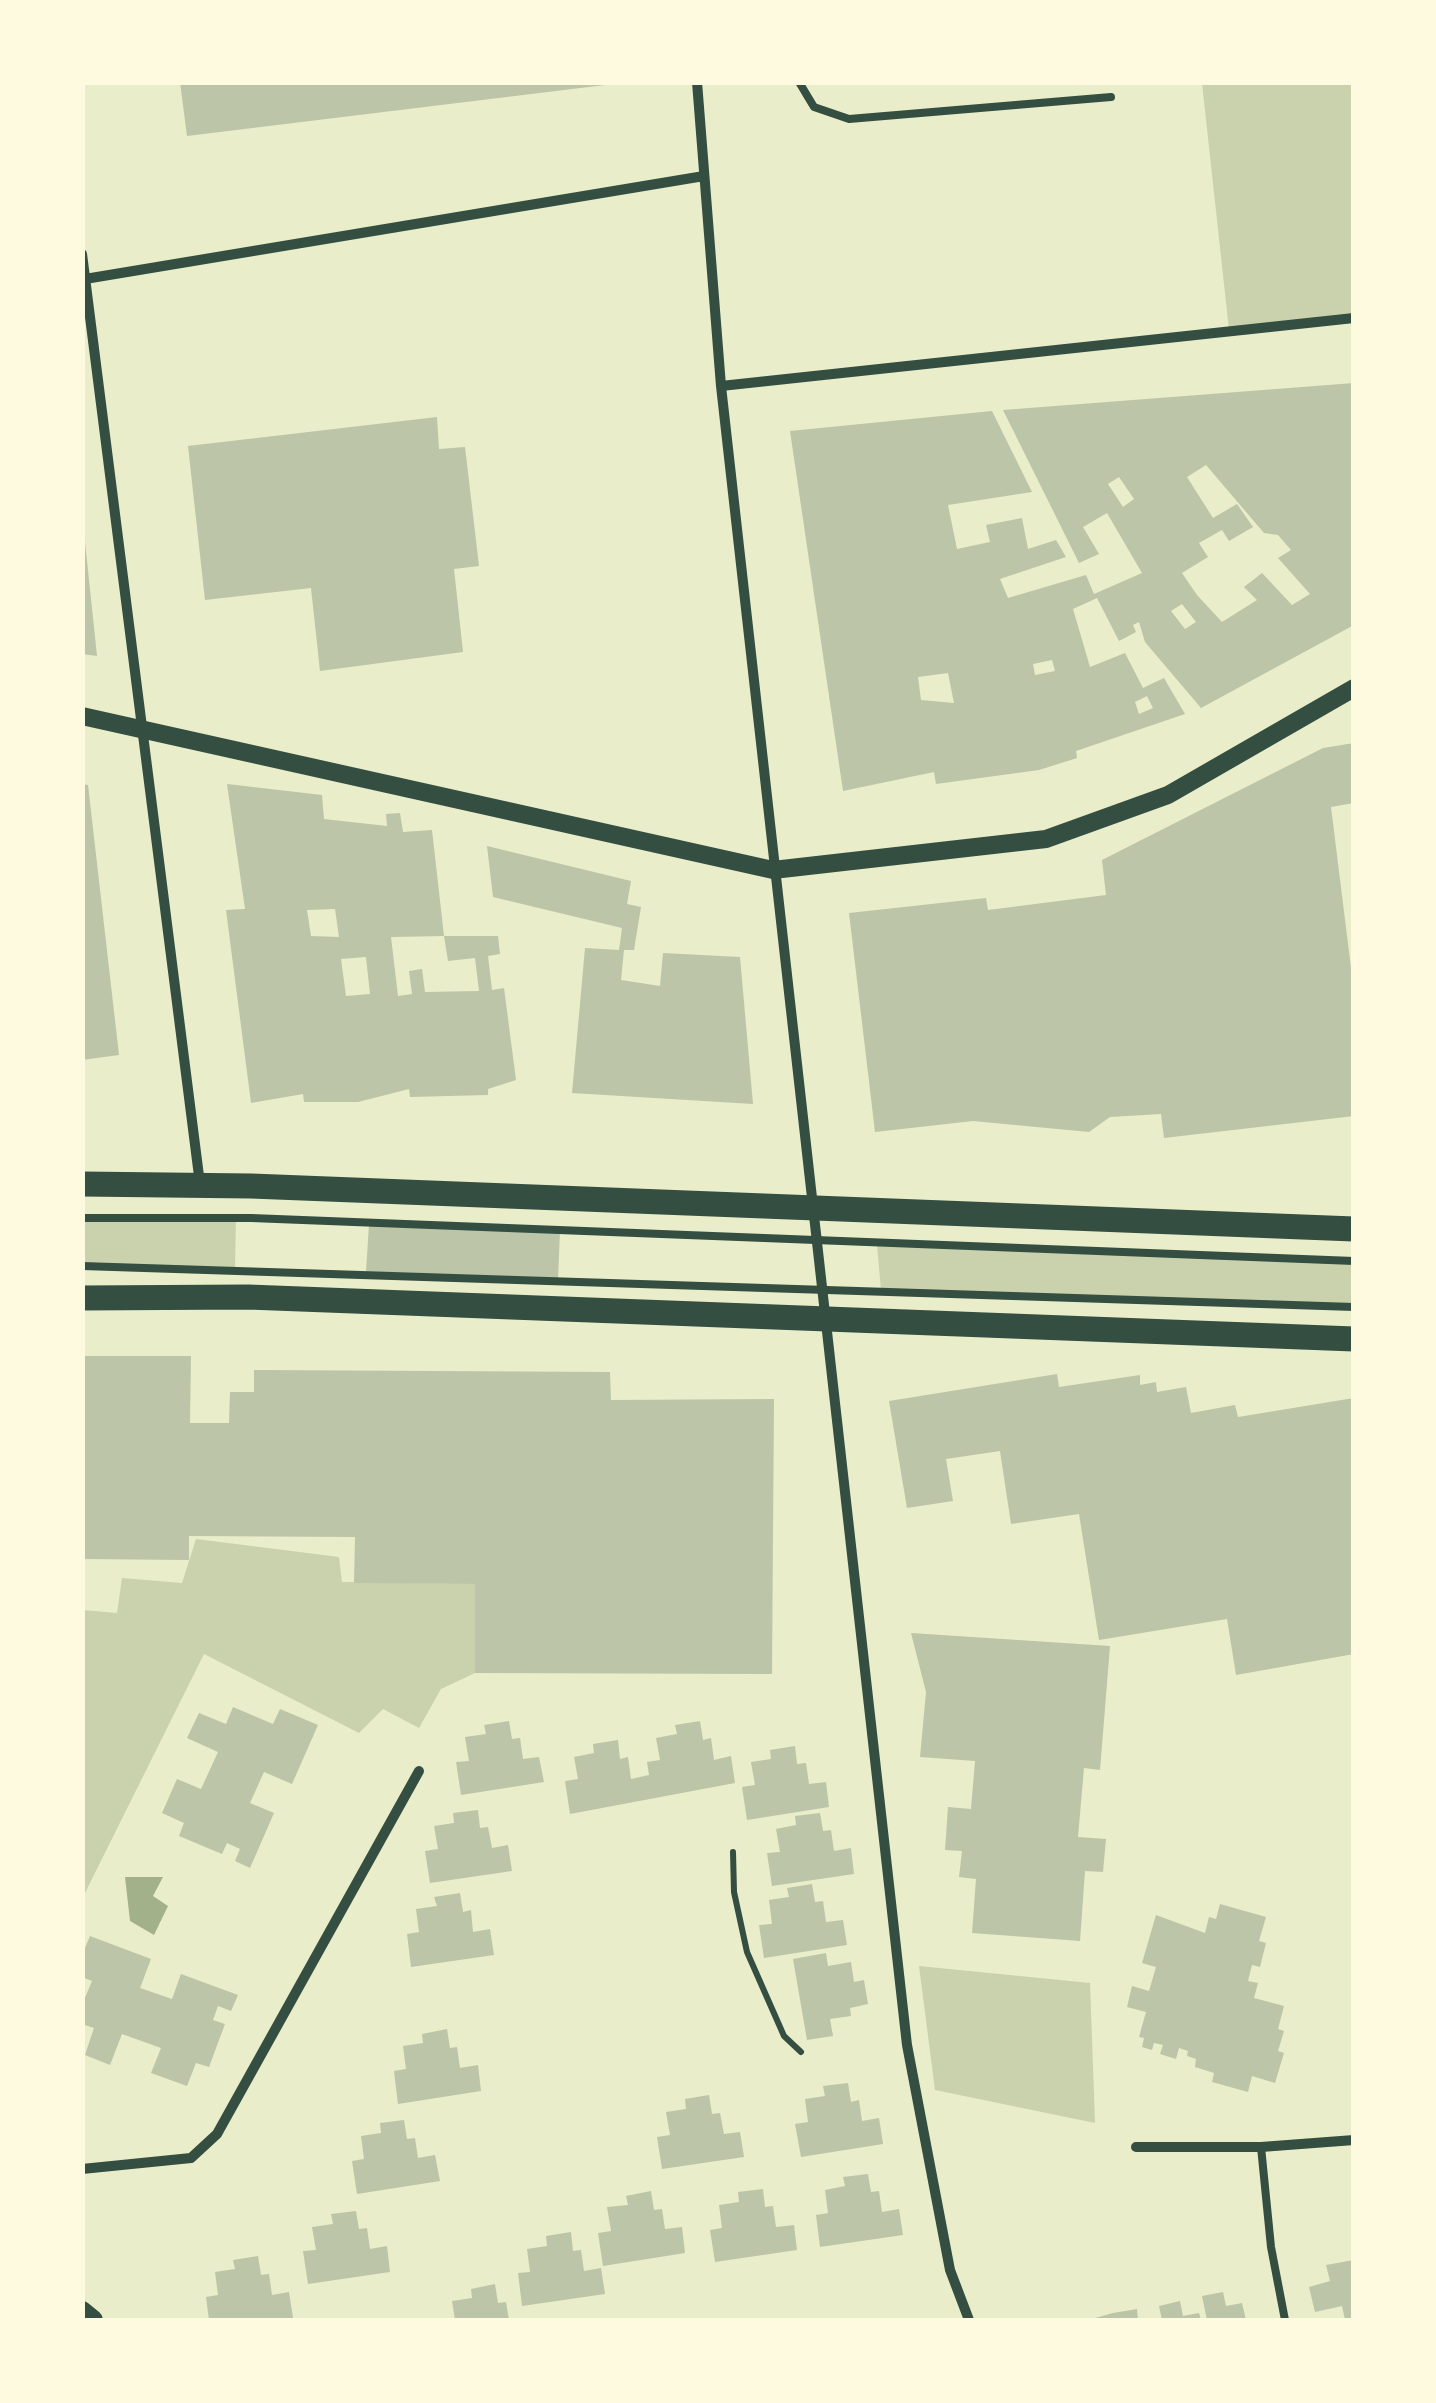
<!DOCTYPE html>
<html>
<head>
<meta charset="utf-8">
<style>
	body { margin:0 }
	#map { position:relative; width:1436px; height:2403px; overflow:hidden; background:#e9edc9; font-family:Lato,sans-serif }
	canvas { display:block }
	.frame { position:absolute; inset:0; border:85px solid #fefae0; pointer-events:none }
</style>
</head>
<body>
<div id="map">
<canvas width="1436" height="2403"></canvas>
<div class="frame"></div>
</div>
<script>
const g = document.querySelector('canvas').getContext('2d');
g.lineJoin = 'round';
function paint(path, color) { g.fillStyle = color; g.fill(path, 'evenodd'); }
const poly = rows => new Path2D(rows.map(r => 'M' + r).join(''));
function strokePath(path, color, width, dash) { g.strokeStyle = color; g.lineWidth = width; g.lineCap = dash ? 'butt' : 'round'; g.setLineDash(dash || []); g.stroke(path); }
const green = poly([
	[1202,83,1353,83,1353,318,1229,330],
	[83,1218,236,1218,235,1267,83,1266],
	[877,1245,1353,1261,1353,1307,881,1290],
	[196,1539,339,1557,342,1582,475,1584,475,1673,441,1689,419,1728,383,1709,359,1733,204,1654,83,1897,83,1610,117,1613,122,1578,182,1583],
	[919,1966,1090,1983,1095,2123,935,2090]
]);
const water = poly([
	[125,1877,163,1877,153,1896,168,1906,154,1935,130,1921]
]);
const building = poly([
	[180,82,605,82,605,85,187,136],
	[1354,383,1354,625,1201,708,1145,642,1139,622,1133,625,1136,632,1119,641,1097,598,1073,609,1090,667,1125,653,1143,688,1164,678,1185,714,1076,751,1077,758,1039,770,936,784,934,772,843,791,790,431,992,411,1032,492,948,505,957,549,990,542,986,525,1022,518,1028,549,1056,540,1066,557,1000,579,1008,598,1086,575,1094,594,1142,573,1107,513,1083,527,1099,554,1079,563,1003,410],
	[1206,465,1264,533,1278,535,1291,550,1278,558,1310,594,1292,605,1262,573,1244,587,1257,600,1222,622,1197,595,1182,573,1208,557,1199,543,1222,530,1229,541,1253,527,1237,504,1213,518,1187,477],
	[1119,477,1134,499,1123,507,1108,484],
	[1182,604,1196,622,1185,629,1171,611],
	[1052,660,1055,671,1035,675,1033,664],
	[948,673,954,703,921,700,918,677],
	[1147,696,1153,708,1139,714,1135,702],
	[437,417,439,449,465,447,479,566,454,569,463,652,320,671,311,588,205,600,188,446],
	[82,542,85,542,97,656,82,654],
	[1354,743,1354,803,1331,807,1354,992,1354,1116,1164,1138,1161,1114,1110,1117,1089,1132,973,1121,875,1132,849,913,986,898,988,910,1106,895,1102,860,1323,748],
	[82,784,88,785,119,1055,82,1060],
	[227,784,322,795,324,819,387,826,386,814,400,813,403,832,432,830,444,936,391,937,398,996,412,994,409,971,422,969,425,992,479,991,475,958,448,961,444,936,498,936,500,954,488,956,492,990,504,988,516,1080,488,1089,488,1095,410,1097,409,1089,358,1102,304,1102,303,1094,251,1103,226,910,245,909],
	[335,909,339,937,311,936,307,910],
	[366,957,370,994,346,996,341,959],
	[487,846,631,881,627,904,641,907,634,950,624,950,621,980,660,986,663,953,740,957,753,1104,572,1093,585,948,619,950,622,928,493,897],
	[369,1224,560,1231,558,1279,366,1272],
	[82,1356,191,1356,190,1423,229,1423,230,1392,254,1392,254,1370,610,1372,611,1400,774,1399,772,1674,475,1673,475,1584,354,1583,355,1537,189,1536,189,1560,82,1559],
	[1057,1374,1059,1387,1140,1375,1140,1385,1156,1382,1157,1392,1186,1387,1191,1413,1235,1405,1238,1417,1354,1398,1354,1654,1236,1675,1227,1619,1099,1640,1079,1514,1011,1524,1000,1451,946,1459,953,1501,907,1508,889,1401],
	[911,1633,1110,1646,1100,1770,1084,1768,1078,1837,1106,1839,1103,1872,1085,1871,1080,1941,972,1933,976,1879,959,1877,962,1851,945,1850,948,1807,971,1809,975,1761,920,1757,926,1692],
	[233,1707,273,1724,280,1709,318,1725,292,1784,264,1772,250,1803,274,1813,250,1868,235,1861,240,1849,227,1843,222,1854,179,1836,184,1823,162,1813,177,1779,201,1789,218,1752,187,1738,199,1713,226,1724],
	[509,1721,512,1739,520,1738,523,1759,539,1757,544,1782,461,1795,456,1762,469,1761,465,1737,486,1734,484,1725],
	[700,1721,703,1740,711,1738,714,1760,731,1756,735,1783,570,1814,565,1781,578,1779,574,1757,594,1753,593,1744,618,1740,620,1759,628,1757,631,1779,649,1775,647,1762,660,1760,656,1738,677,1734,675,1725],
	[795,1746,797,1764,806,1763,809,1784,826,1782,829,1807,747,1820,742,1787,755,1785,751,1762,771,1759,770,1750],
	[478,1810,480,1828,488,1827,492,1848,508,1845,512,1871,430,1883,425,1851,438,1849,434,1826,454,1823,453,1813],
	[820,1813,823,1831,831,1830,834,1851,851,1848,854,1874,772,1886,767,1853,780,1852,776,1829,796,1825,795,1816],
	[812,1884,815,1902,823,1901,826,1922,843,1920,847,1945,764,1958,759,1925,772,1924,769,1900,789,1897,787,1888],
	[460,1893,463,1912,471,1910,473,1932,490,1929,494,1955,411,1967,407,1934,419,1932,416,1909,437,1906,434,1897],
	[1220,1904,1266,1917,1259,1941,1266,1943,1260,1967,1252,1965,1248,1981,1258,1983,1254,1998,1284,2006,1278,2029,1284,2031,1278,2051,1284,2053,1275,2083,1252,2076,1248,2092,1212,2082,1214,2073,1195,2067,1196,2059,1187,2056,1188,2051,1179,2048,1176,2059,1160,2054,1163,2045,1154,2043,1152,2050,1142,2047,1144,2038,1139,2037,1146,2012,1127,2007,1132,1986,1149,1991,1156,1967,1142,1963,1156,1915,1205,1933,1209,1917,1216,1919],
	[90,1936,151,1959,140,1988,172,1999,181,1974,238,1995,231,2011,218,2006,213,2020,225,2024,209,2067,196,2063,187,2086,151,2073,161,2048,122,2034,110,2065,85,2055,94,2028,82,2024,82,2005,92,1981,82,1977,82,1955],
	[826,1953,828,1966,851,1962,854,1982,864,1980,868,2004,850,2008,851,2016,830,2019,833,2036,807,2040,793,1959],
	[447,2029,450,2048,457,2047,460,2068,478,2065,481,2091,398,2104,394,2071,406,2069,403,2046,423,2043,422,2034],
	[848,2083,851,2102,859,2100,862,2121,879,2118,883,2144,801,2157,795,2124,808,2122,805,2099,825,2096,823,2086],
	[709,2095,712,2114,720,2113,724,2134,740,2132,744,2157,662,2169,657,2137,670,2135,666,2112,686,2109,685,2099],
	[404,2120,407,2139,415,2138,418,2158,435,2155,440,2181,357,2194,352,2161,364,2159,361,2136,381,2133,380,2123],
	[868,2174,871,2192,879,2191,882,2212,899,2209,903,2235,820,2247,816,2215,828,2213,825,2190,845,2186,843,2177],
	[763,2189,765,2207,773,2206,776,2227,794,2225,797,2250,715,2262,710,2230,722,2228,719,2205,739,2202,738,2192],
	[651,2191,654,2210,662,2209,665,2229,682,2227,685,2253,603,2266,598,2233,611,2231,607,2207,628,2205,626,2196],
	[356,2211,359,2229,367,2228,370,2249,387,2246,390,2272,308,2284,303,2251,316,2250,312,2227,333,2224,331,2214],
	[571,2232,573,2251,581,2250,584,2271,601,2268,605,2294,522,2306,518,2273,530,2272,527,2249,547,2246,546,2236],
	[258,2256,261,2275,269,2274,272,2295,289,2292,293,2318,209,2320,206,2297,218,2295,215,2272,235,2269,233,2260],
	[1354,2260,1354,2320,1345,2320,1342,2306,1315,2312,1309,2287,1330,2281,1326,2265],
	[495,2284,498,2303,506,2302,509,2320,455,2320,452,2301,472,2298,471,2289],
	[1223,2292,1226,2306,1242,2303,1246,2320,1207,2320,1202,2296],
	[1180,2301,1183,2316,1199,2313,1201,2320,1162,2320,1159,2306],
	[1137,2309,1138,2320,1088,2320,1113,2313]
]);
const path = poly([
	[733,1852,734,1892,747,1952,784,2036,801,2052]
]);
const service = poly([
	[799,82,814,107,849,119,1111,97],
	[82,1218,251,1218,1354,1261],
	[82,1266,1354,1307],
	[1261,2147,1271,2247,1285,2320]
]);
const minor = poly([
	[697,82,721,386,907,2045,950,2270,969,2320],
	[82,254,200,1184],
	[85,279,704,176],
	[721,386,1354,318],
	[1136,2147,1261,2147,1354,2140],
	[82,2169,191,2158,217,2134,419,1771]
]);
const tertiary = poly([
	[82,716,773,870,1046,839,1168,795,1354,688]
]);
const secondary = poly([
	[82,2311,93,2320]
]);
const primary = poly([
	[82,1184,251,1186,1354,1229],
	[82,1298,248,1297,1354,1339]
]);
paint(green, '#cad2ad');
paint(water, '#a3b18a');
paint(building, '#bcc5a7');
strokePath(path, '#344e41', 6);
strokePath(service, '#344e41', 8);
strokePath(minor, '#344e41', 10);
strokePath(tertiary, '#344e41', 18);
strokePath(secondary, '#344e41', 20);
strokePath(primary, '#344e41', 25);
</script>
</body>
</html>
